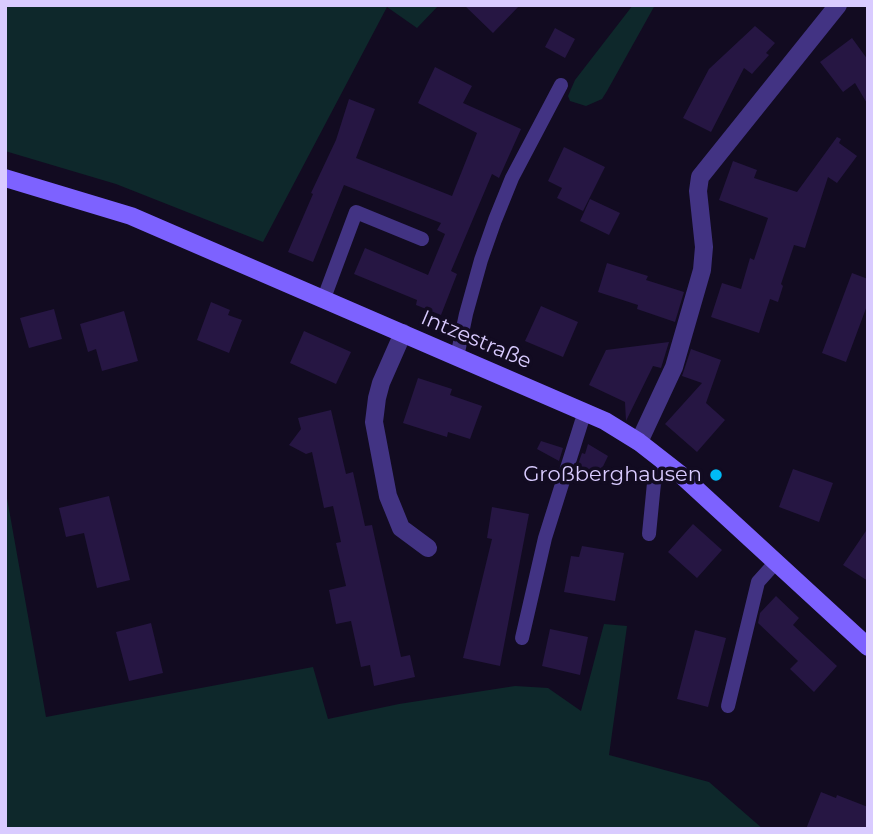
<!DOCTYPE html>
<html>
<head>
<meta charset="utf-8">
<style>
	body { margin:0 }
	#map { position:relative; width:873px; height:834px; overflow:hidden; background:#120b21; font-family:Montserrat,sans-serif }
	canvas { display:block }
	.frame { position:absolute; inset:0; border:7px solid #d9cbff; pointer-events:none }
</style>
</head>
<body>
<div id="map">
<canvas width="873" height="834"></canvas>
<div class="frame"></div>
</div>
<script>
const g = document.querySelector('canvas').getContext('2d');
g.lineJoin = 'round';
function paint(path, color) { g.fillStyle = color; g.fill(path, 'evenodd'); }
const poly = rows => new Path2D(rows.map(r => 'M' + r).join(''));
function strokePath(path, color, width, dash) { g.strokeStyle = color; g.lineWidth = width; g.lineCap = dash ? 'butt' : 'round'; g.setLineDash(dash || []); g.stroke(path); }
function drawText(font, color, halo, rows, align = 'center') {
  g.font = font + ' Montserrat,sans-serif'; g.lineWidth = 7; g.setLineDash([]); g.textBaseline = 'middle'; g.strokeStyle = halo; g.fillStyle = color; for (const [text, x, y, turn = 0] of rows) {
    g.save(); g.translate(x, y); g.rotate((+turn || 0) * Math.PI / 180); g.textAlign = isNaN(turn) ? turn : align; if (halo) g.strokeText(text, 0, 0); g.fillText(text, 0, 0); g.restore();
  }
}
const green = poly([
	[5,5,439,5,417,28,387,7,263,242,116,184,5,151],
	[633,5,655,5,607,91,602,99,586,106,570,101,568,96,575,80],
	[5,487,46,717,313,667,328,719,399,704,515,686,548,688,581,711,604,624,627,626,609,755,709,782,763,829,5,829]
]);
const building = poly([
	[464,5,520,5,493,33],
	[755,26,775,43,766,53,769,55,752,74,744,68,711,132,683,118,709,69],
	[555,28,575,39,565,58,545,47],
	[852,38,868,60,868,105,855,83,843,92,820,62],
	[435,67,472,86,463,103,521,129,499,178,492,174,451,271,457,274,441,315,416,305,417,300,354,274,365,248,428,275,445,234,437,230,441,223,344,185,313,262,288,252,313,194,311,193,336,140,349,99,375,109,356,158,452,196,477,133,418,103],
	[837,137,841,139,839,143,857,156,837,183,828,177,805,248,794,245,781,284,783,286,778,302,770,299,759,333,711,317,722,283,741,289,750,258,754,260,768,218,719,200,733,161,757,170,754,178,797,192],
	[564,147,605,167,583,211,557,198,562,188,548,181],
	[590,199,620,213,609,235,580,221],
	[607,263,648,276,646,280,684,292,675,322,637,309,638,305,598,292],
	[852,273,868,279,868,303,846,362,822,353],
	[211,302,230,310,228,315,242,320,229,353,197,340],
	[541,306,578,322,563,357,525,341],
	[54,309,62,339,29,348,20,318],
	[124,311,138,361,102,371,96,349,88,352,80,324],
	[304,331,351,352,336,384,290,363],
	[669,342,661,368,653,366,626,421,625,402,589,385,606,350],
	[691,349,721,360,706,403,725,420,697,452,665,424,702,383,682,376],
	[418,378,452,389,450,395,482,406,470,439,448,432,447,437,403,423],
	[331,410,346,474,353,472,365,526,372,525,401,657,410,655,415,677,374,686,370,665,361,667,351,621,336,624,329,590,346,586,336,543,341,542,333,506,324,508,312,452,306,454,289,445,301,429,298,418],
	[541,441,563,448,559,461,537,449],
	[588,444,608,456,596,481,576,470,582,453,585,454],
	[793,469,833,483,819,522,779,507],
	[109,496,130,580,97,588,84,533,66,537,59,508],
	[492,507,529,514,500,666,463,658,492,539,487,538],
	[693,524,722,550,697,578,668,552],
	[868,528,868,581,843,565],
	[582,546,624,553,615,601,564,592,571,556,579,557],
	[776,596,799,618,793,625,837,666,814,692,790,669,798,661,758,623,760,613],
	[151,623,163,673,129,681,116,632],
	[550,629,588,637,580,675,542,666],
	[695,630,726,638,708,707,677,699],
	[821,792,836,798,837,795,868,807,868,829,806,829]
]);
const service = poly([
	[324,298,356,212,422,239],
	[457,357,466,314,481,260,495,220,512,178,561,85],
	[649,534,654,483,666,463],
	[522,638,545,538,585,411],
	[728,706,758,582,776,562]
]);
const minor = poly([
	[403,333,381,383,377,398,374,422,388,496,401,528,428,548],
	[639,442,674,367,702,270,704,247,698,191,700,177,838,5]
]);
const secondary = poly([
	[5,178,131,216,605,421,639,442,680,474,868,647]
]);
const markers = [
	[716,475,7,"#00baf6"]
];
const streetNames = [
	["Intzestraße",476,340,23]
];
const poiNames = [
	["Großberghausen",702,475]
];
paint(green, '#0e282b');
paint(building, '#261643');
strokePath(service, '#423383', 14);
strokePath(minor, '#423383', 18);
strokePath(secondary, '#7d62ff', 18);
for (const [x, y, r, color] of markers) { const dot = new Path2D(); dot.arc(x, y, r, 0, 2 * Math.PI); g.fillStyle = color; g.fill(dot); strokePath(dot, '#120b21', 2.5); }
drawText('21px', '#d9cbff', '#120b21', streetNames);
drawText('21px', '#d9cbff', '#120b21', poiNames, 'right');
</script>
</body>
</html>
